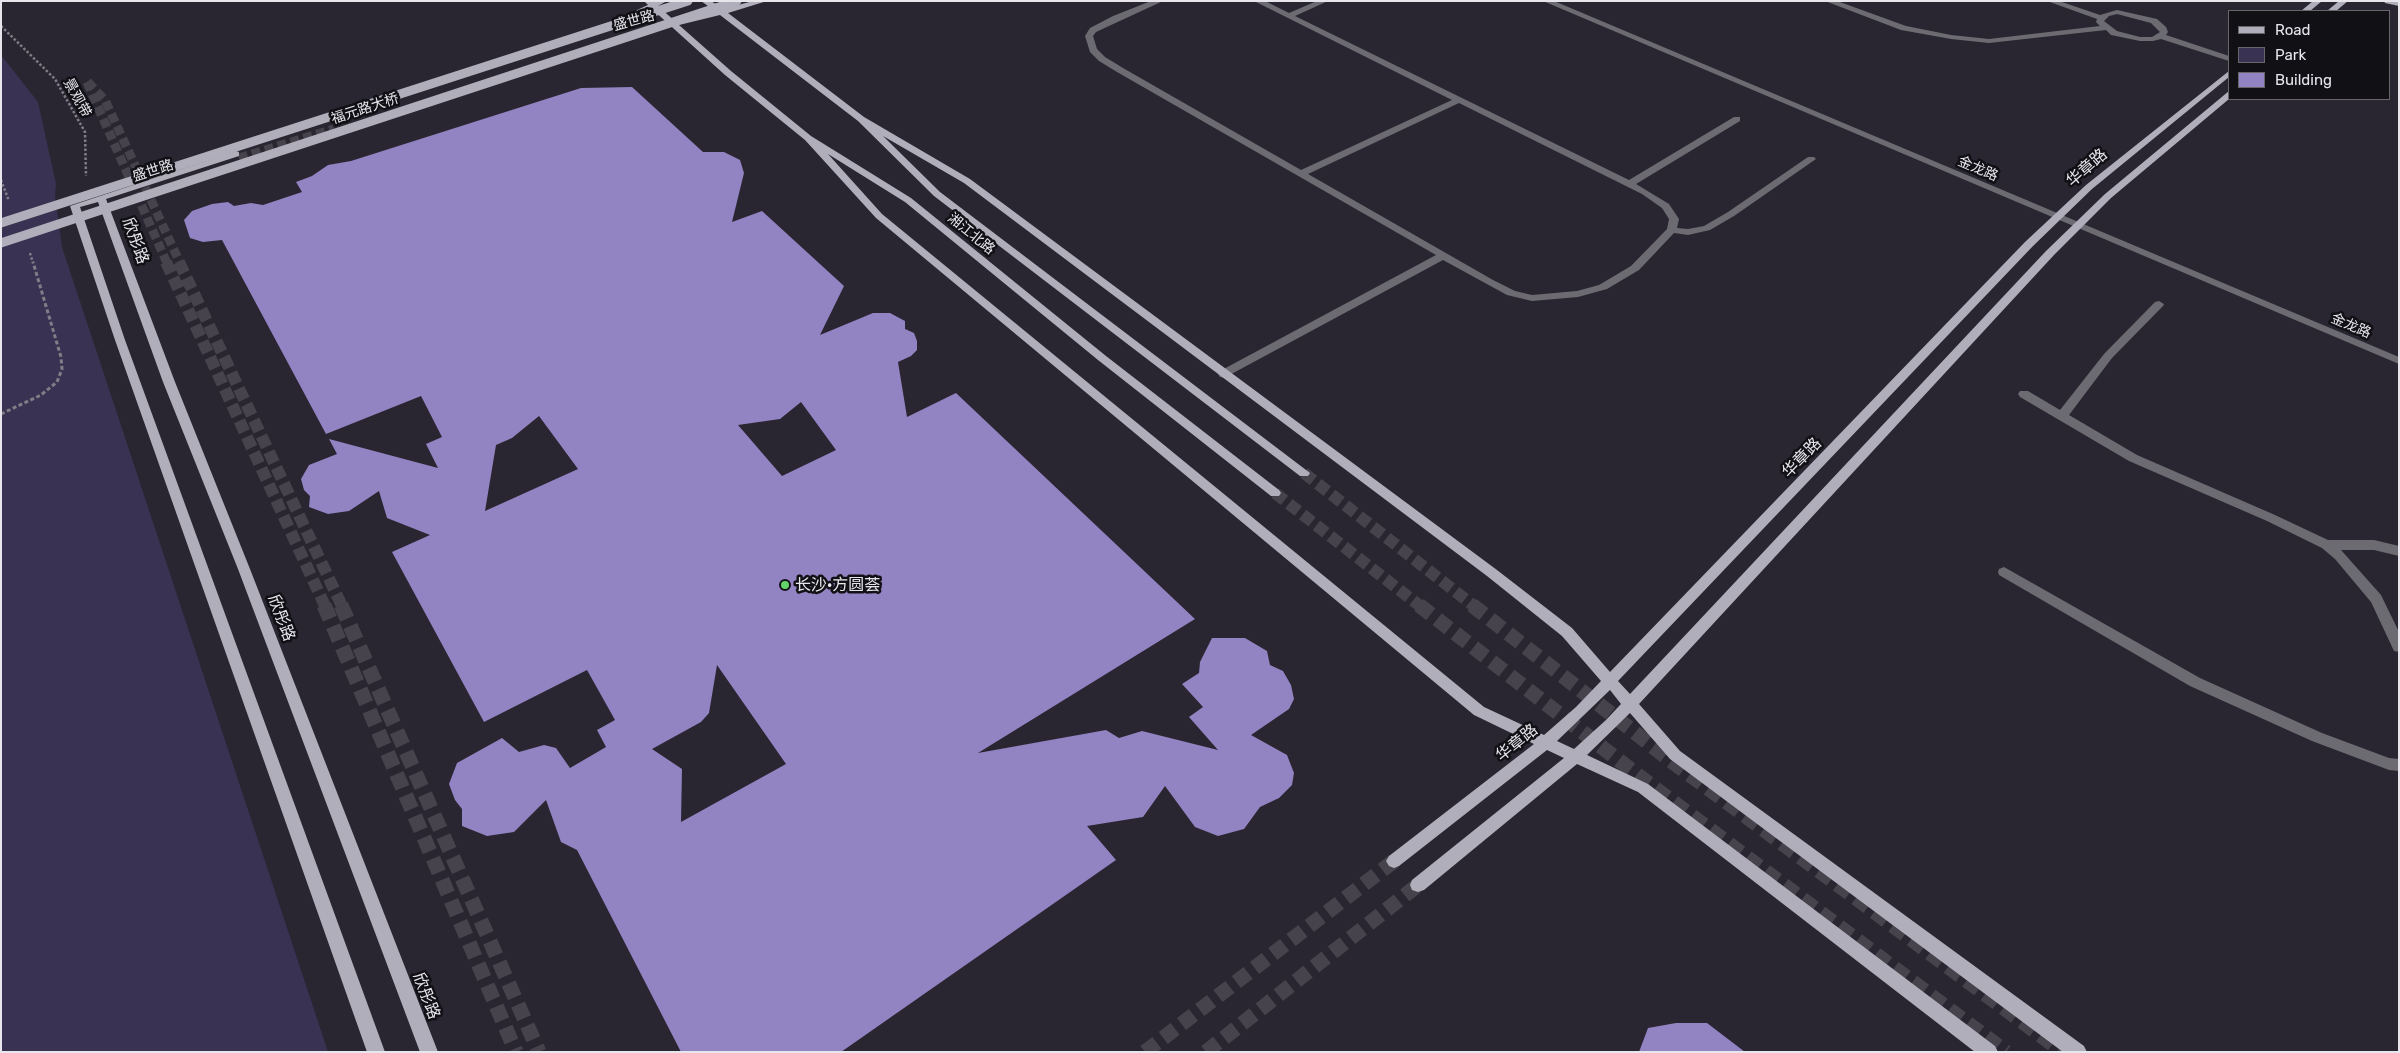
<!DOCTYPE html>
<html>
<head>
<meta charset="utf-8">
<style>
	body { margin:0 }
	#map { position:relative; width:2400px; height:1053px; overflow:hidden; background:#292631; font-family:Rubik,sans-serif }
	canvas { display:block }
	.frame { position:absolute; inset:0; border:2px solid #e7e6ed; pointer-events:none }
	.legend { position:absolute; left:2228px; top:10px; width:162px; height:90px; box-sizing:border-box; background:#111015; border:1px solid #67666b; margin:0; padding:6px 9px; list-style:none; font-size:15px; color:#e7e6ed }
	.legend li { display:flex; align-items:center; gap:10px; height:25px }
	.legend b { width:25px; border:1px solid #67666b }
</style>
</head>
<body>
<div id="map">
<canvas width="2400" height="1053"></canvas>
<div class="frame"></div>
<ul class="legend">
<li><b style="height:6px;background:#b0aeba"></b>Road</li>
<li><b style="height:14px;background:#3a3253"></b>Park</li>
<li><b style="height:14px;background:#9283c2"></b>Building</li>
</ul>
</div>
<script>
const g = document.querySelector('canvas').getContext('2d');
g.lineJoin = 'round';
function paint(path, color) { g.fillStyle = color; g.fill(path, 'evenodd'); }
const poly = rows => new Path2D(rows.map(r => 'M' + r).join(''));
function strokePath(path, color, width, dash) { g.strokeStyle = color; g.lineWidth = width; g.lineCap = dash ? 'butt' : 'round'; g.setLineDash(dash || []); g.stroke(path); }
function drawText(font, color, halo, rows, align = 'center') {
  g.font = font + ' Rubik,"Noto Sans SC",sans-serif'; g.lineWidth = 5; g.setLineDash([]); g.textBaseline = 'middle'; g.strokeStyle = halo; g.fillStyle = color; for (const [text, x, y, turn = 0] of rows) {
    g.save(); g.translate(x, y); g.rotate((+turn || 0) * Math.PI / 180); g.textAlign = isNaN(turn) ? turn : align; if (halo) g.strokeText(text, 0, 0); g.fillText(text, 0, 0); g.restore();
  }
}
const green = poly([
	[1,55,38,102,56,184,55,197,62,247,328,1052,1,1052]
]);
const building = poly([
	[632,87,703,152,724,152,740,160,744,173,732,222,762,211,844,286,820,335,873,313,890,313,905,321,905,329,914,333,917,341,917,350,911,356,898,362,907,417,956,393,1195,619,978,753,1106,730,1119,738,1142,731,1218,750,1189,717,1203,707,1182,684,1199,673,1200,662,1212,638,1245,638,1267,651,1270,665,1283,671,1291,685,1294,699,1289,709,1251,735,1287,755,1294,773,1292,785,1279,798,1260,807,1244,829,1218,836,1195,827,1165,786,1143,817,1087,826,1116,860,841,1052,681,1052,577,850,561,842,546,800,514,832,487,836,462,826,462,809,455,800,449,784,457,763,502,738,519,752,544,745,556,748,570,768,606,747,597,730,615,720,587,670,484,722,392,552,430,535,387,518,379,491,349,511,328,514,309,507,310,496,304,490,301,479,309,465,337,454,329,439,438,468,426,444,442,437,421,396,326,434,222,240,203,242,190,238,184,220,192,211,212,204,228,202,234,206,251,203,263,205,302,192,296,182,312,176,328,165,351,161,581,88],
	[801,402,836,450,782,476,738,425,780,419],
	[539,416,578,469,485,511,496,445,512,438],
	[717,665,786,764,681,822,682,769,652,749,701,722,709,713],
	[1676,1023,1707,1023,1745,1052,1639,1052,1648,1028]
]);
const minorTunnelFar2 = poly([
	[167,263,86,80,105,100,180,263]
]);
const minorTunnelFar1 = poly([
	[166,262,325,606],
	[179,262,342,606]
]);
const minorTunnel = poly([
	[324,605,516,1052],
	[341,605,539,1052]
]);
const majorTunnelFar2 = poly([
	[239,158,334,129]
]);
const majorTunnelFar1 = poly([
	[1304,473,1474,606],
	[1275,493,1420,606]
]);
const majorTunnel = poly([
	[1419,605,1648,783,2006,1052],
	[1472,605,1670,760,2063,1052],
	[1145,1052,1394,861],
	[1206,1052,1418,885]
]);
const pathFar1 = poly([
	[1,26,55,79,85,132,86,176],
	[1,180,9,201],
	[30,253,33,263]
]);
const path = poly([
	[1,414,41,395,57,382,62,369,61,357,33,262]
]);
const minor = poly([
	[1151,1,1163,1,1096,32,1093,36,1097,49,1105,57,1123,68,1301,170,1452,100,1254,1,1265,1,1289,13,1317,1,1328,1,1295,16,1629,180,1734,117,1740,117,1740,121,1636,184,1669,204,1679,219,1677,228,1688,229,1704,226,1728,212,1808,157,1814,157,1816,159,1734,216,1710,230,1688,235,1674,233,1639,270,1607,289,1578,297,1532,301,1507,295,1443,260,1224,378,1220,377,1218,374,1220,371,1436,255,1117,72,1099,61,1090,52,1085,36,1090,28,1113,16,1151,1],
	[1459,103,1642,194,1662,208,1669,219,1667,229,1631,266,1599,285,1577,291,1532,295,1515,291,1493,280,1308,174,1459,103],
	[1543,1,1554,1,2399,357,2399,364,1543,1],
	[1825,1,1837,1,1906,26,1951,35,1989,39,2100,26,2096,22,2097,19,2047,1,2059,1,2100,15,2117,10,2157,19,2166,27,2168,32,2166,35,2229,56,2229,61,2161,39,2153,41,2140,41,2111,35,2106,30,1989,43,1951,39,1901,30,1825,1],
	[2117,14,2151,23,2160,32,2152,37,2140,37,2117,31,2104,21,2109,16,2117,14],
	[2159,301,2164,304,2163,306,2112,358,2069,415,2137,455,2275,515,2328,540,2374,540,2399,546,2399,556,2374,550,2341,550,2381,595,2399,632,2399,652,2394,651,2371,602,2335,559,2322,548,2267,521,2129,461,2020,397,2018,394,2020,391,2028,391,2060,410,2104,354,2155,302,2159,301],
	[2004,567,2200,678,2322,733,2389,758,2399,759,2399,771,2389,770,2312,741,2190,686,1999,575,1998,572,1999,569,2004,567]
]);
const major = poly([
	[644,1,667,1,658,6,677,23,715,11,701,1,711,1,723,9,753,1,767,1,728,13,864,117,970,179,1497,570,1572,628,1610,672,2025,242,2086,185,2229,71,2229,77,2092,189,2033,246,1618,681,1630,694,2046,251,2105,194,2229,91,2229,99,2111,198,2054,255,1639,704,1680,751,2084,1046,2087,1052,2063,1052,1670,759,1630,713,1587,755,1648,784,1995,1046,1998,1052,1975,1052,1638,792,1577,764,1424,890,1418,892,1412,890,1410,885,1412,880,1564,758,1547,750,1399,866,1394,868,1389,866,1386,861,1389,856,1534,744,1474,715,876,218,805,140,725,75,652,9,620,23,613,21,648,5,644,1],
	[720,15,858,121,934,196,1300,476,1308,476,1310,473,940,192,883,136,964,183,1487,576,1562,636,1601,681,1576,707,1544,735,1484,707,882,214,828,154,905,202,1098,360,1271,496,1279,496,1281,493,1279,490,1106,356,911,198,811,136,731,71,679,25,720,15],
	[1610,690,1621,704,1606,720,1574,749,1557,741,1610,690],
	[2313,1,2322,1,2310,11,2301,11,2313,1],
	[2339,1,2348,1,2336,11,2327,11,2339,1],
	[2384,1,2399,2,2399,6,2385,3,2384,1],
	[236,151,239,152,239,156,106,199,175,382,250,569,438,1052,420,1052,238,569,163,382,98,202,80,207,125,340,385,1052,367,1052,115,340,70,206,236,151]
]);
const majorBridge = poly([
	[1,223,688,1],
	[1,243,737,1]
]);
const markers = [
	[785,585,5,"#62d469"]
];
const farStreetnames = [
	["盛世路",634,21,-15],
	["景观带",77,98,61],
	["福元路大桥",365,109,-18],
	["金龙路",1978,169,23],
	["盛世路",153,171,-18],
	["湘江北路",971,234,39],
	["金龙路",2351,326,23]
];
const streetNames = [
	["华章路",2087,168,-41],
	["欣彤路",135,241,70],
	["华章路",1802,458,-46],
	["欣彤路",281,618,69],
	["华章路",1517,743,-39],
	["欣彤路",426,996,69]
];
const poiNames = [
	["长沙·方圆荟",795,585]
];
paint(green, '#3a3253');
paint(building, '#9283c2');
strokePath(minorTunnelFar2, '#46434d', 9, [9, 4.5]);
strokePath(minorTunnelFar1, '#46434d', 12, [12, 5.5]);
strokePath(minorTunnel, '#46434d', 15, [15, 8]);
strokePath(majorTunnelFar2, '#46434d', 9, [9, 4.5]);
strokePath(majorTunnelFar1, '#46434d', 12, [12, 5.5]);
strokePath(majorTunnel, '#46434d', 15, [15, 8]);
strokePath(pathFar1, '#807d87', 2.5, [2.5, 2]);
strokePath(path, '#807d87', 3, [4, 2.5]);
paint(minor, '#6c6b71');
paint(major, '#b0aeba');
strokePath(majorBridge, '#b0aeba', 9);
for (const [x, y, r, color] of markers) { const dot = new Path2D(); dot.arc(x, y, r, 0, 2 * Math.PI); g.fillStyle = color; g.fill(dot); strokePath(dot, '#111015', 2); }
drawText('14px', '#e7e6ed', '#111015', farStreetnames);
drawText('16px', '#e7e6ed', '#111015', streetNames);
drawText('16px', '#e7e6ed', '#111015', poiNames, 'left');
</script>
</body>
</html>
